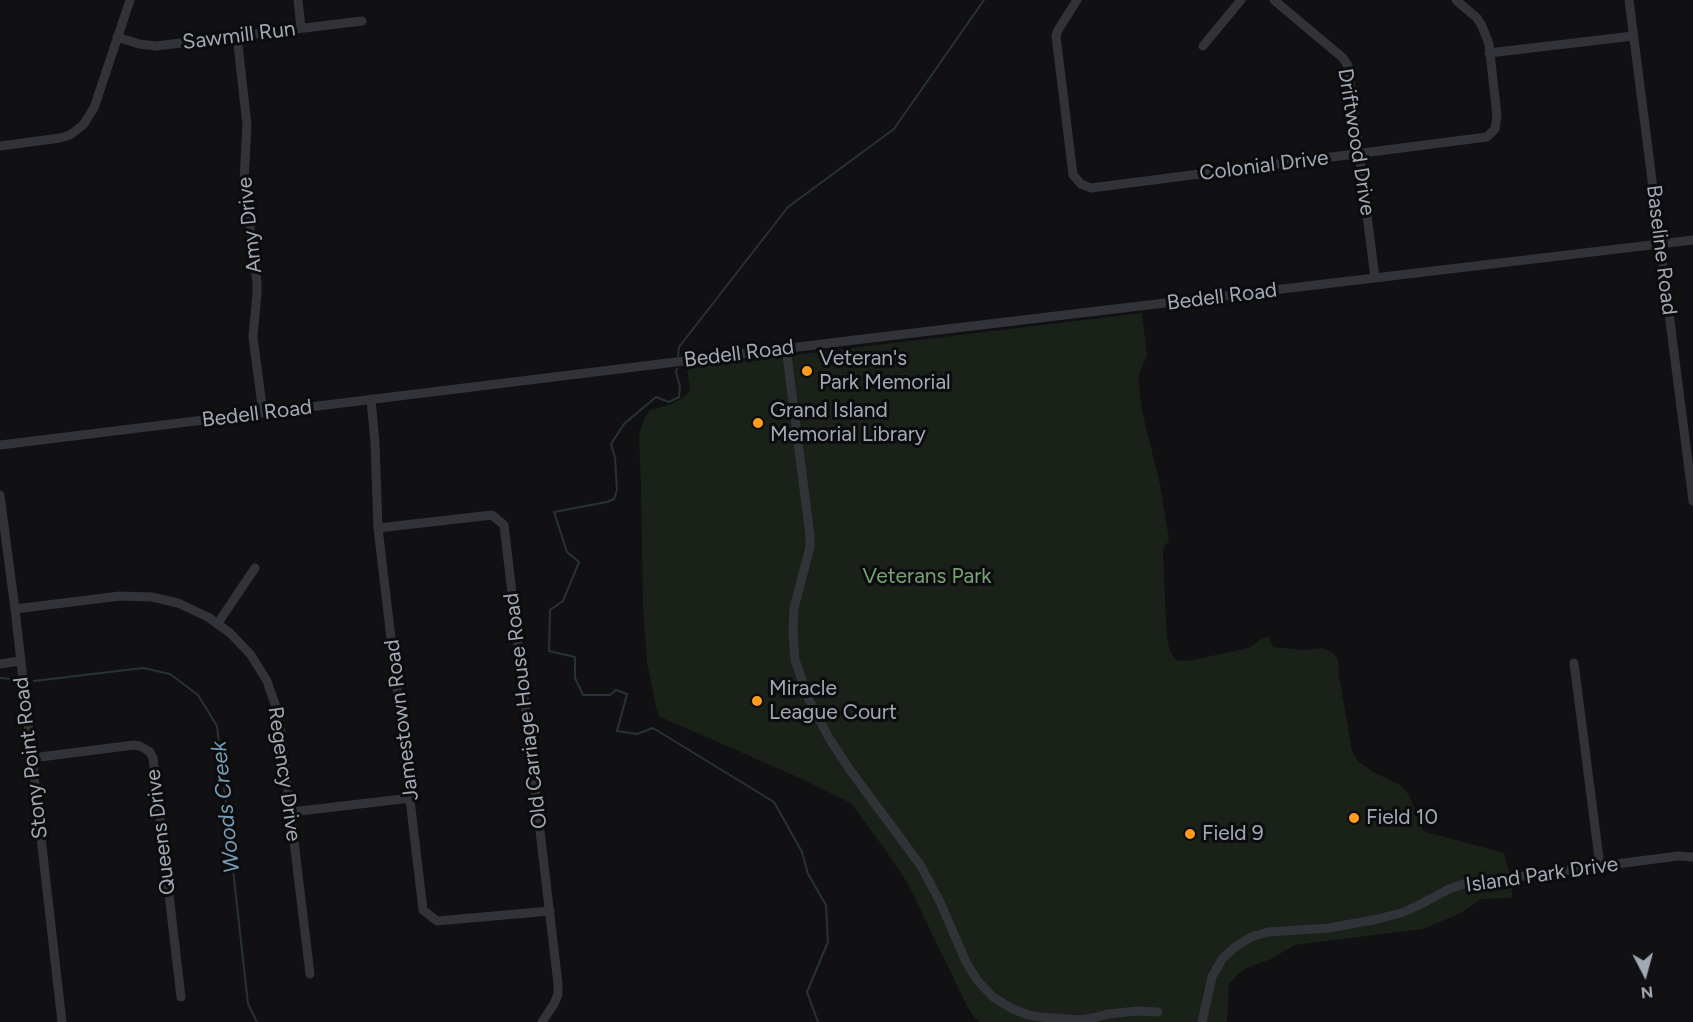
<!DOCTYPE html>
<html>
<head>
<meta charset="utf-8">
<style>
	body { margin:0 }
	#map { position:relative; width:1693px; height:1022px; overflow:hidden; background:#111113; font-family:Figtree,sans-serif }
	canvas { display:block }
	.north { position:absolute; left:1615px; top:944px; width:60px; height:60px; -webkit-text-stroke:4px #0c0c0e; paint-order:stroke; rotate:174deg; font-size:16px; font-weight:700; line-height:24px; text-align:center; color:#a1a9b5 }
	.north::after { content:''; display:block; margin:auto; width:21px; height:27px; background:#a1a9b5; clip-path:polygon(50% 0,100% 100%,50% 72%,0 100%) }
</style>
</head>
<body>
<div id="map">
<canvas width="1693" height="1022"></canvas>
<div class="north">N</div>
</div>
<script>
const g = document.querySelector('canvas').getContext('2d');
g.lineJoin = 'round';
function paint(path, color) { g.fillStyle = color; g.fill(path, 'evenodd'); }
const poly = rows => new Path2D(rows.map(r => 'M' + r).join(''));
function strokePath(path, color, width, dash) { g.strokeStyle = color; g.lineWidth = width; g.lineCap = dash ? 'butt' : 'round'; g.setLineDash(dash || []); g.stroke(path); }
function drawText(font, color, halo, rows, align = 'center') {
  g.font = font + ' Figtree,sans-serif'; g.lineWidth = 6; g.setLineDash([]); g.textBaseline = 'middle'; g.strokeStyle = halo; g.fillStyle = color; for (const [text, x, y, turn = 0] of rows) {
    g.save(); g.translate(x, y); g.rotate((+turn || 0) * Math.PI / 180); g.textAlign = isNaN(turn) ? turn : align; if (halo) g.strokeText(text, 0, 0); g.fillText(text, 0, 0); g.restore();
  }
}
const green = poly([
	[1142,313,1147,355,1138,377,1142,411,1159,480,1168,533,1169,540,1163,550,1166,622,1168,644,1171,653,1176,660,1187,661,1249,648,1262,638,1269,637,1273,647,1302,650,1322,648,1333,653,1338,660,1339,675,1352,751,1358,761,1373,772,1400,785,1409,795,1423,831,1504,853,1512,884,1512,898,1481,899,1463,912,1423,929,1295,945,1269,960,1251,966,1240,972,1229,984,1227,1022,981,1022,974,1017,967,1006,908,884,887,852,851,803,793,775,658,716,647,662,643,607,641,488,639,434,645,417,650,410,672,404,683,398,690,391,687,368]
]);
const stream = poly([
	[678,356,679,347,788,207,894,129,984,0],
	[677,369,676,373,680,386,679,397,669,402,656,397,624,424,611,444,615,458,617,490,614,499,607,502,554,512,567,552,579,562,563,601,550,610,549,651,575,657,575,678,583,695,610,695,616,690,627,694,617,731,637,734,653,728,774,802,802,852,808,874,826,905,828,942,807,992,818,1022],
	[0,678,12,679],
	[34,681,143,668,170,674,198,695,217,726,248,1004,257,1022]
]);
const minor = poly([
	[298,0,301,28],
	[1077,0,1058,30,1056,36,1073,175,1081,184,1091,188,1487,137,1495,129,1497,116,1489,44,1482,26,1477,18,1456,0],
	[1274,0,1343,58,1348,66,1375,278],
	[1629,0,1693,501],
	[237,36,247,125,244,180,257,282,257,293,253,337,263,413],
	[117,37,139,44,156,46,362,21],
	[1203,46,1241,0],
	[1489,53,1633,36],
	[0,146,60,138,70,135,83,125,94,108,130,0],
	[786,348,810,536,810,547,794,608,793,632,795,660,809,700,829,738,850,770,921,866,941,904,966,962,977,980,993,997,1011,1008,1028,1015,1041,1017,1080,1020,1093,1018,1108,1014,1137,1011,1158,1012],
	[371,399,375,443,378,528,423,910,437,921,550,911],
	[0,445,855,340,1693,240],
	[0,495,15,609,62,1022],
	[378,528,492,515,504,525,558,984,558,994,554,1004,542,1022],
	[15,609,120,596,152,597,178,603,208,617,230,633,251,655,267,681,277,710,280,725,310,974],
	[218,623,255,568],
	[1574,663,1600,866],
	[0,664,20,661],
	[32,758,134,745,140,746,150,752,153,758,181,997],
	[291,812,411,798],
	[1202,1022,1212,977,1222,959,1235,947,1251,937,1268,932,1329,928,1378,919,1404,912,1423,903,1449,889,1463,884,1678,856,1693,857]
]);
const markers = [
	[807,371,6,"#ff9c1d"],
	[758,423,6,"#ff9c1d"],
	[757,701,6,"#ff9c1d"],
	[1354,818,6,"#ff9c1d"],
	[1190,834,6,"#ff9c1d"]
];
const streetNames = [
	["Sawmill Run",239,36,-7],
	["Driftwood Drive",1356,142,81],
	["Colonial Drive",1264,166,-7],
	["Amy Drive",250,225,-96],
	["Baseline Road",1661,250,83],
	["Bedell Road",1222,297,-7],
	["Bedell Road",739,354,-7],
	["Bedell Road",257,414,-7],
	["Old Carriage House Road",526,711,-97],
	["Jamestown Road",402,720,-97],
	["Stony Point Road",31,758,-97],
	["Regency Drive",284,774,82],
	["Queens Drive",161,832,-97],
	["Island Park Drive",1542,875,-8]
];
const poiNames = [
	["Veteran's",819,359],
	["Park Memorial",819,383],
	["Grand Island",770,411],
	["Memorial Library",770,435],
	["Miracle",769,689],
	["League Court",769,713],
	["Field 10",1366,818],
	["Field 9",1202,834]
];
const parkNames = [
	["Veterans Park",927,577]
];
const waterNames = [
	["Woods Creek",226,807,-96]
];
paint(green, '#192119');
strokePath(stream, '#273237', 2);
strokePath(minor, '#323338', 9);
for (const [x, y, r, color] of markers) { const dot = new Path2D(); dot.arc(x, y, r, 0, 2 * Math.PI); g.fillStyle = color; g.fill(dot); strokePath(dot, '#0c0c0e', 2); }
drawText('21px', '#a1a9b5', '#0c0c0e', streetNames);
drawText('21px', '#a1a9b5', '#0c0c0e', poiNames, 'left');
drawText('21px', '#78a177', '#0c0c0e', parkNames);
drawText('italic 22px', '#759cb3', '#0c0c0e', waterNames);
</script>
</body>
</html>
